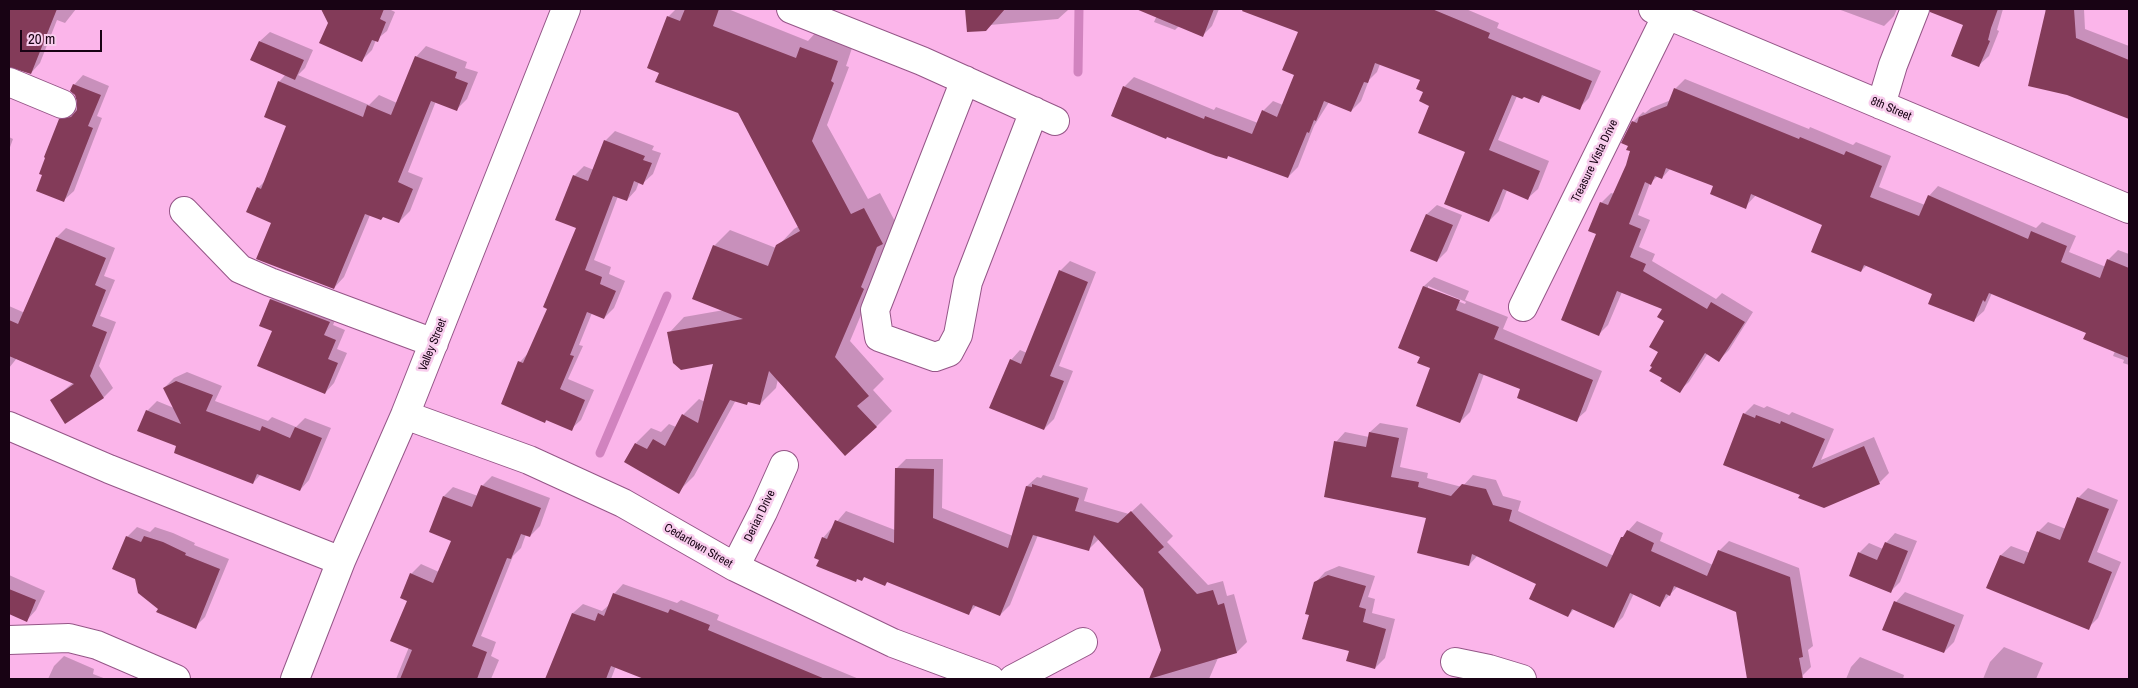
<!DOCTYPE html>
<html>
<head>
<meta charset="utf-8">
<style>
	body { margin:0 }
	#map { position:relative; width:2138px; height:688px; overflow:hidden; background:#fbb5ea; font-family:"Archivo Narrow",sans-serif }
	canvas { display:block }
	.frame { position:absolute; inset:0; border:10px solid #180314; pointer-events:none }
	.scale { position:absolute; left:20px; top:30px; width:82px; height:22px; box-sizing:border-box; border:2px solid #180314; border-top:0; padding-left:6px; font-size:15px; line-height:18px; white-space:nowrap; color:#180314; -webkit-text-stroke:4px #f8cded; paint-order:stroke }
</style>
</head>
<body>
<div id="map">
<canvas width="2138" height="688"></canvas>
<div class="frame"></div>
<div class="scale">20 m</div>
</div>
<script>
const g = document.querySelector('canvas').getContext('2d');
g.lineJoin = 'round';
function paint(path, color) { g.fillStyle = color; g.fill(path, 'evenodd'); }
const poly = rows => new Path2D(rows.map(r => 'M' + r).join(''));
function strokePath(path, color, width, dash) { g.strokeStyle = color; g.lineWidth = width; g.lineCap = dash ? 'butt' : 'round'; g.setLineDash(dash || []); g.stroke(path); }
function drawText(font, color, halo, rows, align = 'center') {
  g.font = font + ' "Archivo Narrow",sans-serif'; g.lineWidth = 5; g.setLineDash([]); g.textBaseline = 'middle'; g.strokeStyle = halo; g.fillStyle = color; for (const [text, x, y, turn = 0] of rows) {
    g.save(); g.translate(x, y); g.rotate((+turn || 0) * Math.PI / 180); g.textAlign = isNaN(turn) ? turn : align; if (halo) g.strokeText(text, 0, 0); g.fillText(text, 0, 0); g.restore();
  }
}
const shadow = poly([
	[9,9,76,9,65,23,57,20,40,63,31,73,9,65],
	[324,9,389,9,395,12,387,31,376,40,372,50,362,60,329,23,323,10],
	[676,9,728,9,808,41,817,31,853,45,846,66,849,67,827,125,868,199,880,193,898,227,850,341,884,379,873,390,892,411,876,427,778,379,776,388,760,404,736,400,694,476,678,492,636,443,651,428,661,432,669,424,676,427,683,415,699,399,705,402,715,362,669,333,684,317,724,310,714,246,730,230,776,248,794,229,799,226,739,112,660,72,668,17],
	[966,9,1068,9,1068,10,1058,19,990,25,968,31],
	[1152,9,1219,9,1212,26,1202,36,1179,26,1175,30,1154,22,1159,11],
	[1249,9,1466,9,1499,23,1497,28,1601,71,1589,98,1579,108,1545,95,1538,102,1524,96,1517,96,1498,140,1549,161,1538,189,1528,198,1507,190,1499,211,1489,221,1467,151,1431,105,1421,79,1380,64,1377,72,1369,80,1361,101,1351,111,1329,102,1314,126,1298,167,1288,177,1229,155,1226,158,1113,115,1125,86,1134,77,1214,110,1216,107,1258,123,1263,111,1273,101,1283,105,1295,74,1299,31],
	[1838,9,1897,9,1894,16,1884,26],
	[1946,9,2003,9,1997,30,1999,31,1989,56,1979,65,1964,25,1944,16],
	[2045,9,2084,9,2085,29,2129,46,2129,118,2068,93],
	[270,32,313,50,305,68,298,75,369,105,379,95,397,103,416,57,426,46,467,62,465,68,478,72,467,99,457,109,436,101,408,172,423,178,410,211,399,222,384,216,370,215,344,277,334,288,273,222,258,188,266,180,288,126,279,82,286,74,260,41],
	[83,75,109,86,97,116,102,118,74,191,64,200,60,120,70,110,78,108,79,101,74,85],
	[1685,79,1809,129,1810,127,1853,145,1856,142,1891,156,1879,187,1925,205,1929,196,1938,186,2036,228,2042,222,2076,236,2069,252,2106,267,2108,260,2118,250,2129,254,2129,365,2123,363,2124,360,2113,356,2115,351,2087,332,1992,293,1984,311,1974,320,1934,293,1867,265,1861,271,1824,224,1756,195,1745,207,1714,185,1671,168,1662,178,1658,176,1650,183,1638,215,1650,220,1639,247,1655,254,1652,261,1716,299,1722,293,1753,312,1729,350,1719,360,1708,353,1689,382,1679,391,1663,378,1660,351,1666,320,1664,309,1622,292,1608,325,1598,335,1597,234,1601,203,1611,193,1615,194,1627,166,1632,151,1633,122,1643,112,1645,113,1651,108,1671,100,1675,89],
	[615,131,654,146,652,150,661,153,653,174,643,183,639,182,636,190,627,200,618,196,594,260,611,267,609,274,625,281,614,308,604,318,592,313,579,345,583,346,568,379,594,390,581,420,571,429,548,419,545,422,520,362,530,351,549,308,577,227,574,176,584,166,594,170,605,141],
	[9,137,13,139,9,150],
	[1437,205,1462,215,1447,251,1437,261,1412,250,1427,214],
	[66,228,115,248,104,276,115,280,100,316,116,322,99,366,113,388,104,397,66,422,52,400,74,382,17,358,9,368,9,306,25,313,57,237],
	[1070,261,1096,272,1059,366,1073,371,1054,419,1044,429,1011,360,1020,350,1027,353,1060,271],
	[1434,277,1469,291,1465,300,1508,317,1503,329,1602,371,1586,411,1576,420,1521,389,1484,374,1470,412,1460,422,1432,368,1421,356,1400,347,1424,286],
	[1428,286,1466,302,1465,304,1428,289],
	[281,290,339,312,333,325,345,330,337,349,347,353,334,383,325,393,273,330,260,325,271,299],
	[187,372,222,386,215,401,268,421,272,417,296,427,305,418,331,428,309,480,300,490,261,474,253,483,178,446,147,411,157,401,174,408,164,388,174,378],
	[1754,404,1764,408,1767,406,1789,415,1792,412,1834,429,1821,460,1874,437,1889,473,1880,482,1824,506,1801,494,1744,414],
	[1380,423,1408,428,1400,467,1428,473,1427,478,1462,487,1473,475,1496,480,1503,496,1521,501,1518,511,1614,556,1622,538,1637,521,1663,533,1660,541,1713,565,1719,551,1729,541,1799,568,1813,646,1808,650,1811,667,1802,676,1788,679,1748,679,1737,611,1678,586,1660,605,1634,593,1623,617,1613,627,1574,609,1568,616,1538,584,1478,555,1469,565,1428,517,1336,442,1345,432,1369,437,1370,432],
	[906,459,943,459,942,508,1013,536,1027,486,1037,477,1041,478,1043,475,1088,488,1084,501,1129,514,1141,503,1173,536,1167,542,1208,585,1223,581,1227,596,1234,594,1247,642,1237,652,1218,658,1209,679,1151,679,1162,650,1144,589,1099,539,1089,549,1038,535,1010,605,1000,615,977,605,969,613,888,581,885,585,865,576,862,580,820,559,823,538,846,511,895,530,897,468],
	[492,476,550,498,540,526,530,536,526,534,521,548,513,556,481,636,496,642,491,656,499,660,491,679,396,679,409,647,408,600,411,574,421,564,439,572,453,540,444,496,453,487,478,496,482,486],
	[2088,488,2118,500,2097,552,2121,562,2098,618,2088,628,1988,588,2001,555,2011,546,2030,553,2038,532,2048,522,2066,529,2078,498],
	[137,527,150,532,155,527,173,533,195,543,194,545,229,559,205,617,195,627,159,609,137,578,127,537],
	[1895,533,1917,541,1900,582,1890,592,1859,553,1869,543,1883,549,1886,543],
	[1339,566,1375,576,1368,597,1375,599,1372,613,1395,619,1385,658,1375,668,1350,650,1310,614,1315,583,1325,572],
	[9,575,45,591,36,610,27,620,9,612],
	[623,584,677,603,681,600,719,615,717,620,859,679,647,679,616,666,611,679,547,679,573,613,583,604,602,611,609,605,614,594],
	[1905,592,1964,615,1954,642,1944,652,1896,602],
	[2004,647,2043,663,2036,679,1983,679,1990,662],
	[64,656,94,669,93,674,106,679,48,679,54,666],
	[1860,657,1904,675,1903,679,1846,679,1851,667]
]);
const stream = poly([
	[1078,72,1079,9],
	[600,453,667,296]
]);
const building = poly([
	[9,9,57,9,31,74,9,67],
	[321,9,384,9,380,19,386,22,378,42,372,40,362,62,319,43,328,23],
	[685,9,719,9,713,26,796,58,800,47,838,61,831,81,834,83,812,141,851,214,864,208,883,244,877,247,861,287,864,289,835,357,869,396,857,406,877,427,845,456,769,371,760,405,748,402,747,405,730,400,679,494,624,462,635,443,647,449,653,439,665,446,682,414,698,423,713,364,681,370,673,363,667,332,743,319,692,299,713,245,768,266,776,245,800,231,738,113,655,82,659,73,647,68,667,16,680,21],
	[965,9,1005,9,986,31,967,32],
	[1136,9,1214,9,1203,37],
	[1243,9,1432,9,1490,33,1488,38,1592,81,1580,110,1542,95,1539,103,1524,97,1522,99,1512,95,1489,150,1540,171,1528,200,1503,189,1489,222,1444,204,1465,152,1418,133,1429,106,1419,101,1423,92,1416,89,1420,80,1375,63,1368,83,1364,82,1351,112,1324,101,1316,121,1314,120,1309,133,1307,132,1288,178,1228,156,1227,159,1216,156,1167,137,1166,139,1111,116,1123,86,1204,119,1205,116,1252,134,1262,110,1277,117,1294,75,1282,70,1298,32,1242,11],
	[1930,9,1998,9,1991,28,1988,40,1990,41,1979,67,1951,56,1963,25,1930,12],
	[2046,9,2074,9,2076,38,2129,60,2129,119,2067,95,2028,86],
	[259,41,304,60,295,80,250,60],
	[415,56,457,72,455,78,468,83,457,111,431,101,398,182,413,189,399,223,383,217,381,220,365,214,334,289,256,259,271,223,246,212,257,187,261,189,286,126,264,117,278,81,363,117,367,105,391,115],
	[73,84,101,95,88,126,93,128,64,202,36,191,42,175,39,174,45,158,44,157,59,119,71,117,77,110,77,102,75,95,70,91],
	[1674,88,1799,139,1800,137,1844,155,1846,151,1882,166,1870,197,1919,216,1928,195,2028,239,2031,231,2067,246,2061,262,2100,278,2107,259,2129,268,2129,358,2083,339,2086,333,1989,293,1985,302,1983,300,1974,322,1928,304,1932,294,1864,265,1861,272,1811,252,1822,225,1751,194,1746,209,1710,194,1713,186,1666,168,1662,179,1655,176,1651,185,1645,182,1629,224,1641,229,1630,257,1646,264,1643,271,1707,309,1711,302,1745,322,1719,362,1705,353,1680,393,1660,381,1662,378,1649,371,1652,367,1650,366,1658,352,1649,347,1664,321,1657,317,1662,309,1617,291,1599,336,1561,320,1596,234,1588,231,1600,202,1608,205,1626,165,1630,151,1626,150,1628,146,1621,143,1632,121,1637,123,1639,117,1667,106],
	[604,140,645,156,643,160,652,163,643,185,634,181,627,201,613,196,585,270,602,277,600,284,616,291,604,319,587,312,570,355,574,356,560,389,585,400,572,431,546,420,545,423,501,404,518,361,523,363,547,309,543,307,576,228,555,220,573,175,588,181],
	[1426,214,1453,225,1437,262,1410,251],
	[56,237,106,258,95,285,106,290,92,326,107,332,90,376,104,398,65,424,50,400,74,384,9,356,9,320,18,324],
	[1059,270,1088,282,1050,376,1064,381,1044,430,989,408,1010,359,1021,364],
	[1423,286,1460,300,1456,310,1499,327,1494,339,1593,380,1577,422,1517,398,1520,389,1479,373,1460,423,1416,406,1430,368,1417,363,1420,357,1398,348],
	[270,299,330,322,324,335,336,340,328,359,338,363,325,394,257,366,272,331,259,326],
	[176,381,213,395,206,411,260,431,262,426,290,438,295,427,322,438,300,491,257,474,253,484,174,453,176,446,137,431,146,410,181,424,163,388],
	[1743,413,1755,418,1756,415,1780,424,1781,421,1825,439,1812,468,1864,446,1880,484,1824,508,1798,498,1800,495,1723,465],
	[1369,432,1399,438,1391,477,1419,482,1418,487,1451,496,1462,484,1486,489,1493,505,1512,510,1509,521,1607,567,1621,537,1623,537,1627,530,1654,543,1651,551,1707,576,1718,550,1790,577,1803,657,1799,658,1803,679,1747,679,1736,612,1674,586,1670,596,1666,594,1660,607,1630,593,1614,628,1572,609,1568,617,1529,599,1536,584,1472,554,1469,566,1417,553,1426,518,1324,497,1334,441,1366,447],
	[895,468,934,469,933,518,1008,548,1026,486,1032,487,1032,484,1079,498,1075,511,1118,523,1131,511,1164,547,1158,552,1197,594,1213,590,1218,605,1224,603,1237,653,1149,679,1161,650,1143,589,1094,535,1089,551,1033,535,1000,616,973,605,969,615,887,582,885,586,864,577,862,581,857,579,856,582,816,566,819,560,814,558,822,537,827,539,835,520,894,543],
	[481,485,541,508,530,537,521,534,511,559,507,558,472,646,487,652,477,679,400,679,412,650,390,641,407,601,400,598,410,573,433,583,451,541,429,532,443,496,472,507],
	[2077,497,2109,509,2088,562,2112,572,2089,630,1986,588,2000,555,2024,564,2037,531,2060,540],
	[126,536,141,542,144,536,163,542,186,553,185,555,220,569,196,629,156,612,158,609,138,593,135,579,112,569],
	[1885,542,1908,551,1891,593,1849,576,1858,552,1877,560],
	[1328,575,1366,586,1359,607,1366,609,1363,622,1386,629,1375,669,1346,661,1349,651,1302,639,1309,615,1305,614,1314,582],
	[9,589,36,600,27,622,9,614],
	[613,593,668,613,670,609,710,625,708,630,825,679,644,679,611,666,606,679,545,679,572,613,595,621,598,613,604,616],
	[1894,601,1955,625,1944,653,1882,630]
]);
const minor = poly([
	[791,9,922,61,1055,121],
	[1653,9,2129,209],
	[965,80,875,310,879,337,935,357,949,352,958,335,968,282,1034,111],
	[9,82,62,104],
	[1881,105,1893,65,1915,9],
	[184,211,240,269,270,282,434,343],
	[1523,307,1667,15],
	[405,415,529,460,623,503,735,567,893,643,990,679],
	[9,426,109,469,341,561],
	[735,567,763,512,784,465],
	[9,640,69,638,97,645,176,679],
	[1455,662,1489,669,1522,679],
	[295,679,341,561,405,415,566,9],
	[1013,679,1083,642]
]);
const streetNames = [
	["8th Street",1891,109,23],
	["Treasure Vista Drive",1595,161,-64],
	["Valley Street",433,345,-68],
	["Derian Drive",760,516,-64],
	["Cedartown Street",698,546,30]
];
paint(shadow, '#0003');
strokePath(stream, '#d183bf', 9);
paint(building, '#833b59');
strokePath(minor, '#945687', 30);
strokePath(minor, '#fff', 28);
drawText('12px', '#180314', '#f8cded', streetNames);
</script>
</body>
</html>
